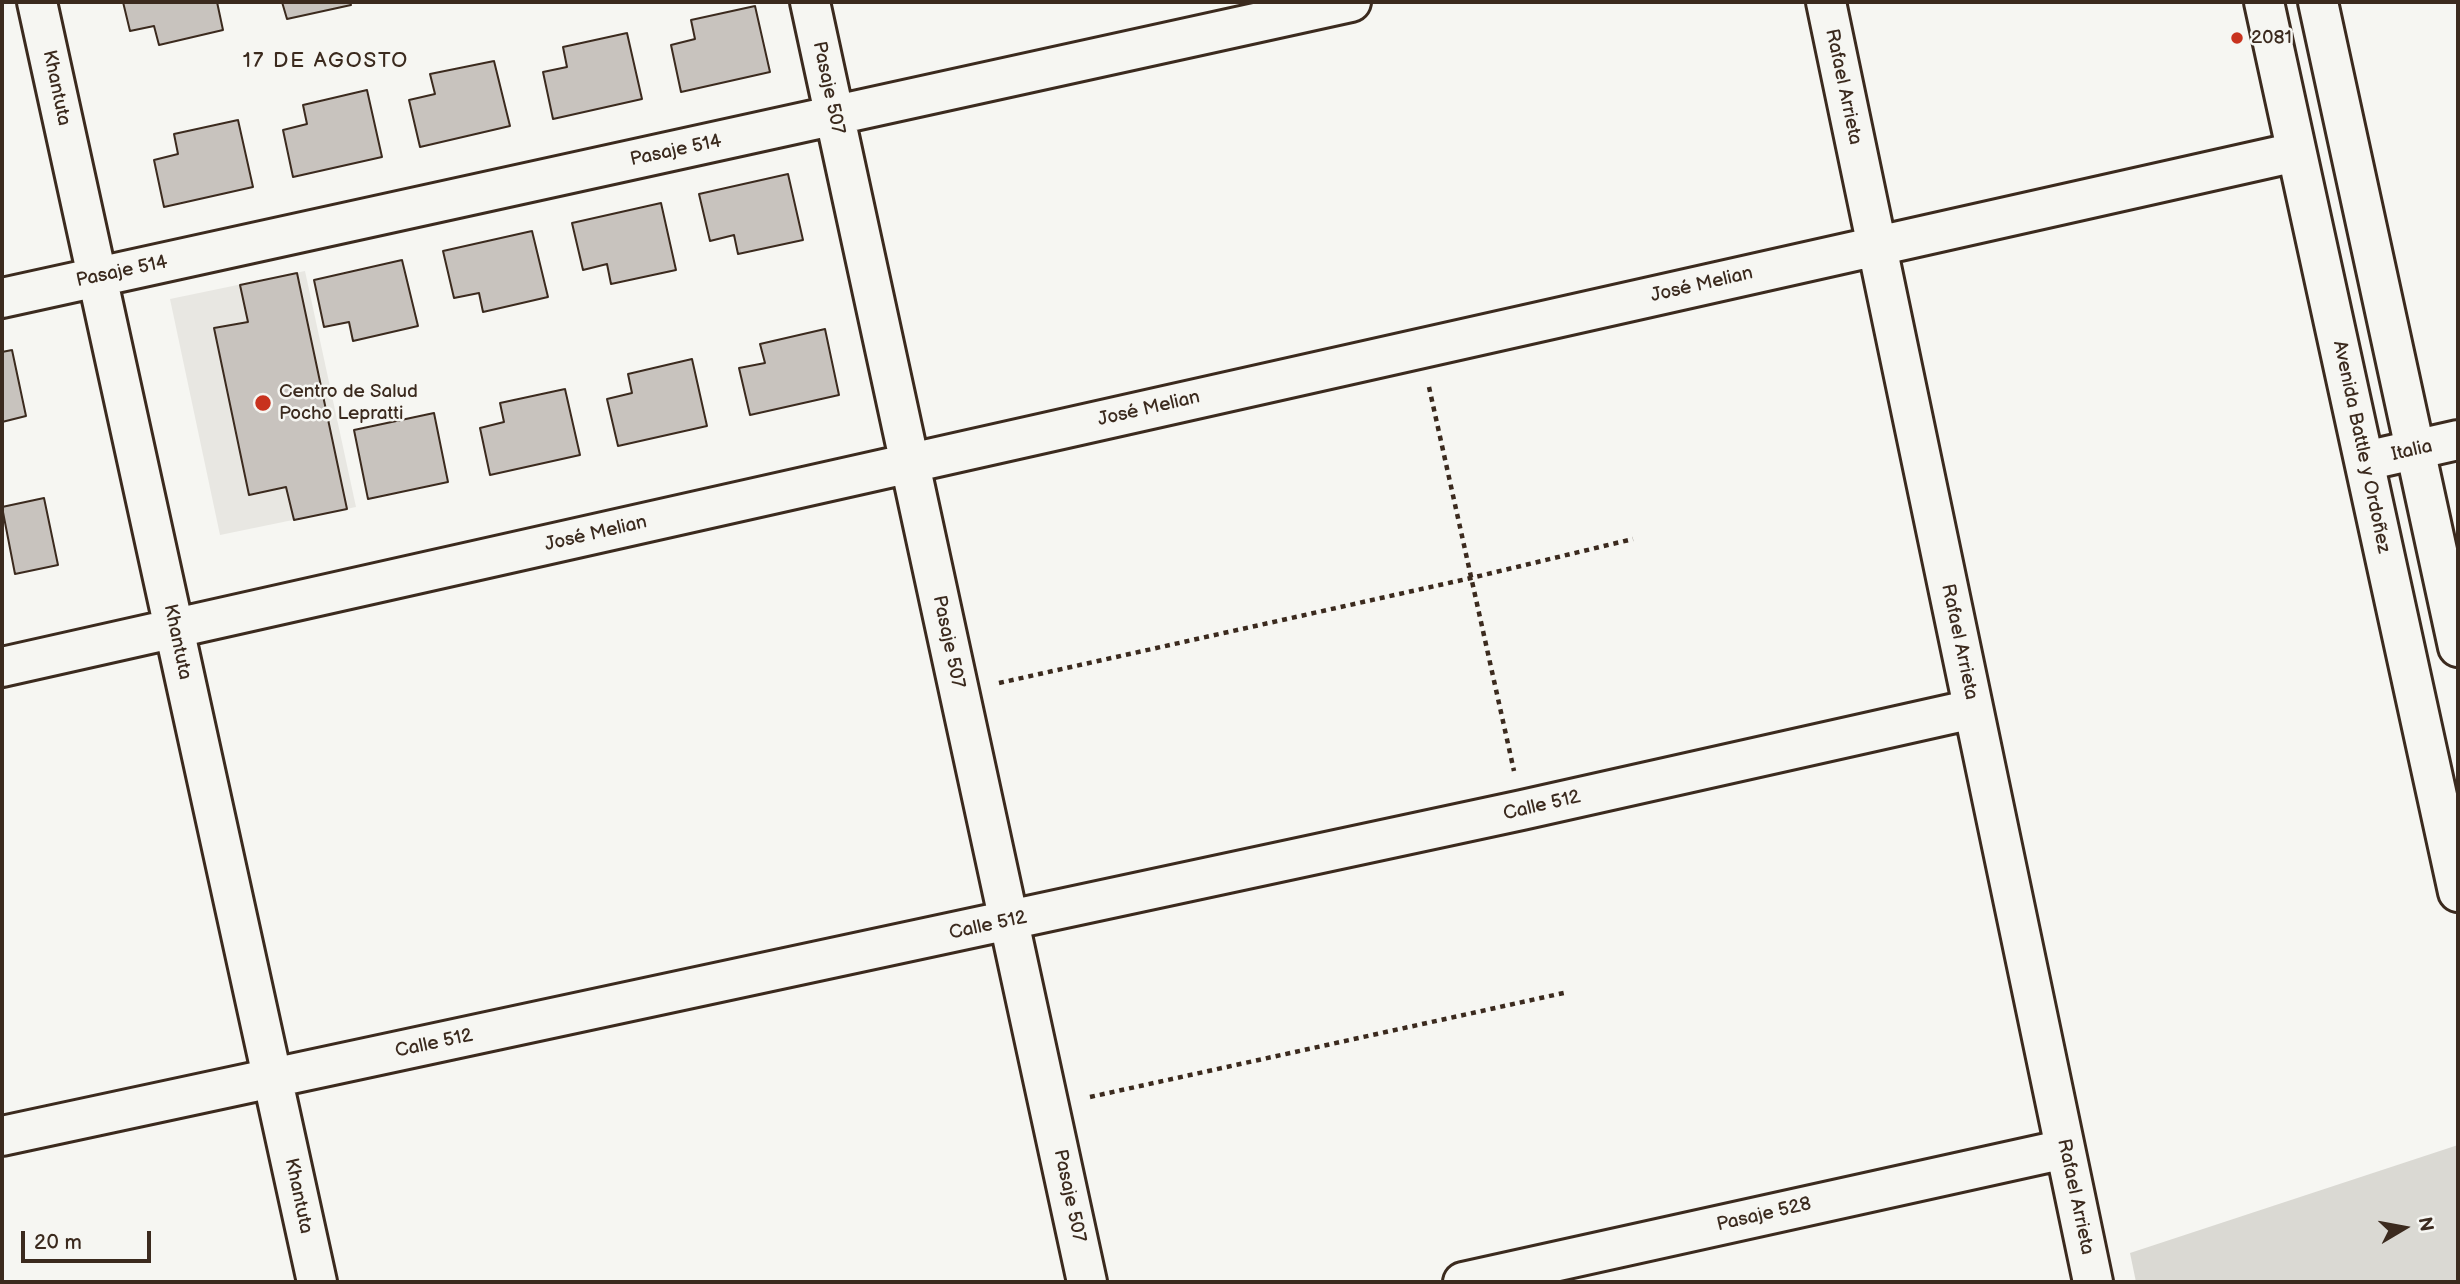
<!DOCTYPE html>
<html>
<head>
<meta charset="utf-8">
<style>
	body { margin:0 }
	#map { position:relative; width:2460px; height:1284px; overflow:hidden; background:#f6f6f2; font-family:"Balsamiq Sans",sans-serif }
	canvas { display:block }
	.frame { position:absolute; inset:0; border:4px solid #3b2a1e; pointer-events:none }
	.north { position:absolute; left:2369px; top:1193px; width:70px; height:70px; -webkit-text-stroke:5px #f6f6f2; paint-order:stroke; rotate:80deg; font-size:19px; font-weight:700; line-height:28px; text-align:center; color:#3b2a1e }
	.north::after { content:''; display:block; margin:auto; width:24px; height:32px; background:#3b2a1e; clip-path:polygon(50% 0,100% 100%,50% 72%,0 100%) }
	.scale { position:absolute; left:21px; top:1231px; width:130px; height:32px; box-sizing:border-box; border:4px solid #3b2a1e; border-top:0; padding-left:9px; font-size:21px; line-height:24px; white-space:nowrap; color:#3b2a1e; -webkit-text-stroke:5px #f6f6f2; paint-order:stroke }
</style>
</head>
<body>
<div id="map">
<canvas width="2460" height="1284"></canvas>
<div class="frame"></div>
<div class="north">N</div>
<div class="scale">20 m</div>
</div>
<script>
const g = document.querySelector('canvas').getContext('2d');
g.lineJoin = 'round';
function paint(path, color) { g.fillStyle = color; g.fill(path, 'evenodd'); }
const poly = rows => new Path2D(rows.map(r => 'M' + r).join(''));
function strokePath(path, color, width, dash) { g.strokeStyle = color; g.lineWidth = width; g.lineCap = dash ? 'butt' : 'round'; g.setLineDash(dash || []); g.stroke(path); }
function drawText(font, color, halo, rows, align = 'center') {
  g.font = font + ' "Balsamiq Sans",sans-serif'; g.lineWidth = 5; g.setLineDash([]); g.textBaseline = 'middle'; g.strokeStyle = halo; g.fillStyle = color; for (const [text, x, y, turn = 0] of rows) {
    g.save(); g.translate(x, y); g.rotate((+turn || 0) * Math.PI / 180); g.textAlign = isNaN(turn) ? turn : align; if (halo) g.strokeText(text, 0, 0); g.fillText(text, 0, 0); g.restore();
  }
}
const built = poly([
	[305,271,356,507,220,535,170,299]
]);
const green = poly([
	[2458,1145,2458,1282,2136,1282,2130,1253]
]);
const building = poly([
	[123,2,217,2,223,30,159,45,154,26,130,31,123,2],
	[282,2,350,2,351,5,287,19,282,2],
	[755,6,770,72,681,92,671,45,695,39,691,20,755,6],
	[627,33,642,99,553,119,543,72,567,67,563,47,627,33],
	[494,61,510,126,420,147,409,100,435,94,430,74,494,61],
	[367,90,382,157,293,177,283,130,307,124,303,105,367,90],
	[238,120,253,187,164,207,154,160,178,154,174,134,238,120],
	[788,174,803,240,738,254,734,235,710,241,699,194,788,174],
	[661,203,676,270,611,284,607,264,583,270,572,223,661,203],
	[532,231,548,297,483,312,479,293,454,298,443,251,532,231],
	[402,260,418,326,353,341,349,322,324,327,314,280,402,260],
	[297,273,347,509,294,520,286,487,249,495,214,328,248,322,240,285,297,273],
	[825,329,839,395,750,415,739,368,765,363,760,344,825,329],
	[12,350,26,416,2,422,2,352,12,350],
	[692,359,707,426,618,446,607,399,632,393,628,374,692,359],
	[565,389,580,455,490,475,480,428,504,422,500,403,565,389],
	[434,413,448,482,368,499,354,430,434,413],
	[44,498,58,565,15,574,2,507,44,498]
]);
const path = poly([
	[1429,387,1514,771],
	[999,683,1471,578,1633,539],
	[1090,1097,1568,992]
]);
const minor = poly([
	[37,2,317,1282],
	[810,2,1087,1282],
	[1826,2,2093,1282],
	[2,298,1351,2],
	[2365,461,2458,440],
	[2,667,2296,152],
	[2,1136,1522,810,1973,709],
	[1463,1282,2065,1149]
]);
const secondary = poly([
	[2264,2,2458,892],
	[2318,2,2458,647]
]);
const markers = [
	[2237,38,7,"#c8321e"],
	[263,403,9,"#c8321e"]
];
const poiNames = [
	["2081",2251,38],
	["Centro de Salud",279,392],
	["Pocho Lepratti",279,414]
];
const streetNames = [
	["Rafael Arrieta",1843,87,78],
	["Khantuta",56,88,78],
	["Pasaje 507",828,88,78],
	["Pasaje 514",676,151,-12],
	["Pasaje 514",122,272,-12],
	["José Melian",1702,285,-13],
	["José Melian",1149,409,-13],
	["Avenida Battle y Ordoñez",2361,447,78],
	["Italia",2412,451,-13],
	["José Melian",596,534,-13],
	["Khantuta",177,642,78],
	["Pasaje 507",948,642,78],
	["Rafael Arrieta",1959,642,78],
	["Calle 512",1542,806,-13],
	["Calle 512",988,926,-12],
	["Calle 512",434,1044,-12],
	["Khantuta",298,1196,78],
	["Pasaje 507",1069,1196,78],
	["Rafael Arrieta",2075,1197,78],
	["Pasaje 528",1764,1215,-13]
];
const neighbourhoodNames = [
	["17 DE AGOSTO",326,62]
];
paint(built, '#e8e7e2');
paint(green, '#dad9d3');
paint(building, '#c8c3be');
strokePath(building, '#3b2a1e', 2);
strokePath(minor, '#3b2a1e', 44);
strokePath(secondary, '#3b2a1e', 44);
strokePath(path, '#3b2a1e', 4.5, [5, 5]);
strokePath(minor, '#f6f6f2', 38);
strokePath(secondary, '#f6f6f2', 38);
for (const [x, y, r, color] of markers) { const dot = new Path2D(); dot.arc(x, y, r, 0, 2 * Math.PI); g.fillStyle = color; g.fill(dot); strokePath(dot, '#f6f6f2', 2.5); }
drawText('19px', '#3b2a1e', '#f6f6f2', poiNames, 'left');
drawText('19px', '#3b2a1e', '#f6f6f2', streetNames);
g.letterSpacing = '2px';
drawText('21px', '#3b2a1e', '#f6f6f2', neighbourhoodNames);
g.letterSpacing = '0px';
</script>
</body>
</html>
